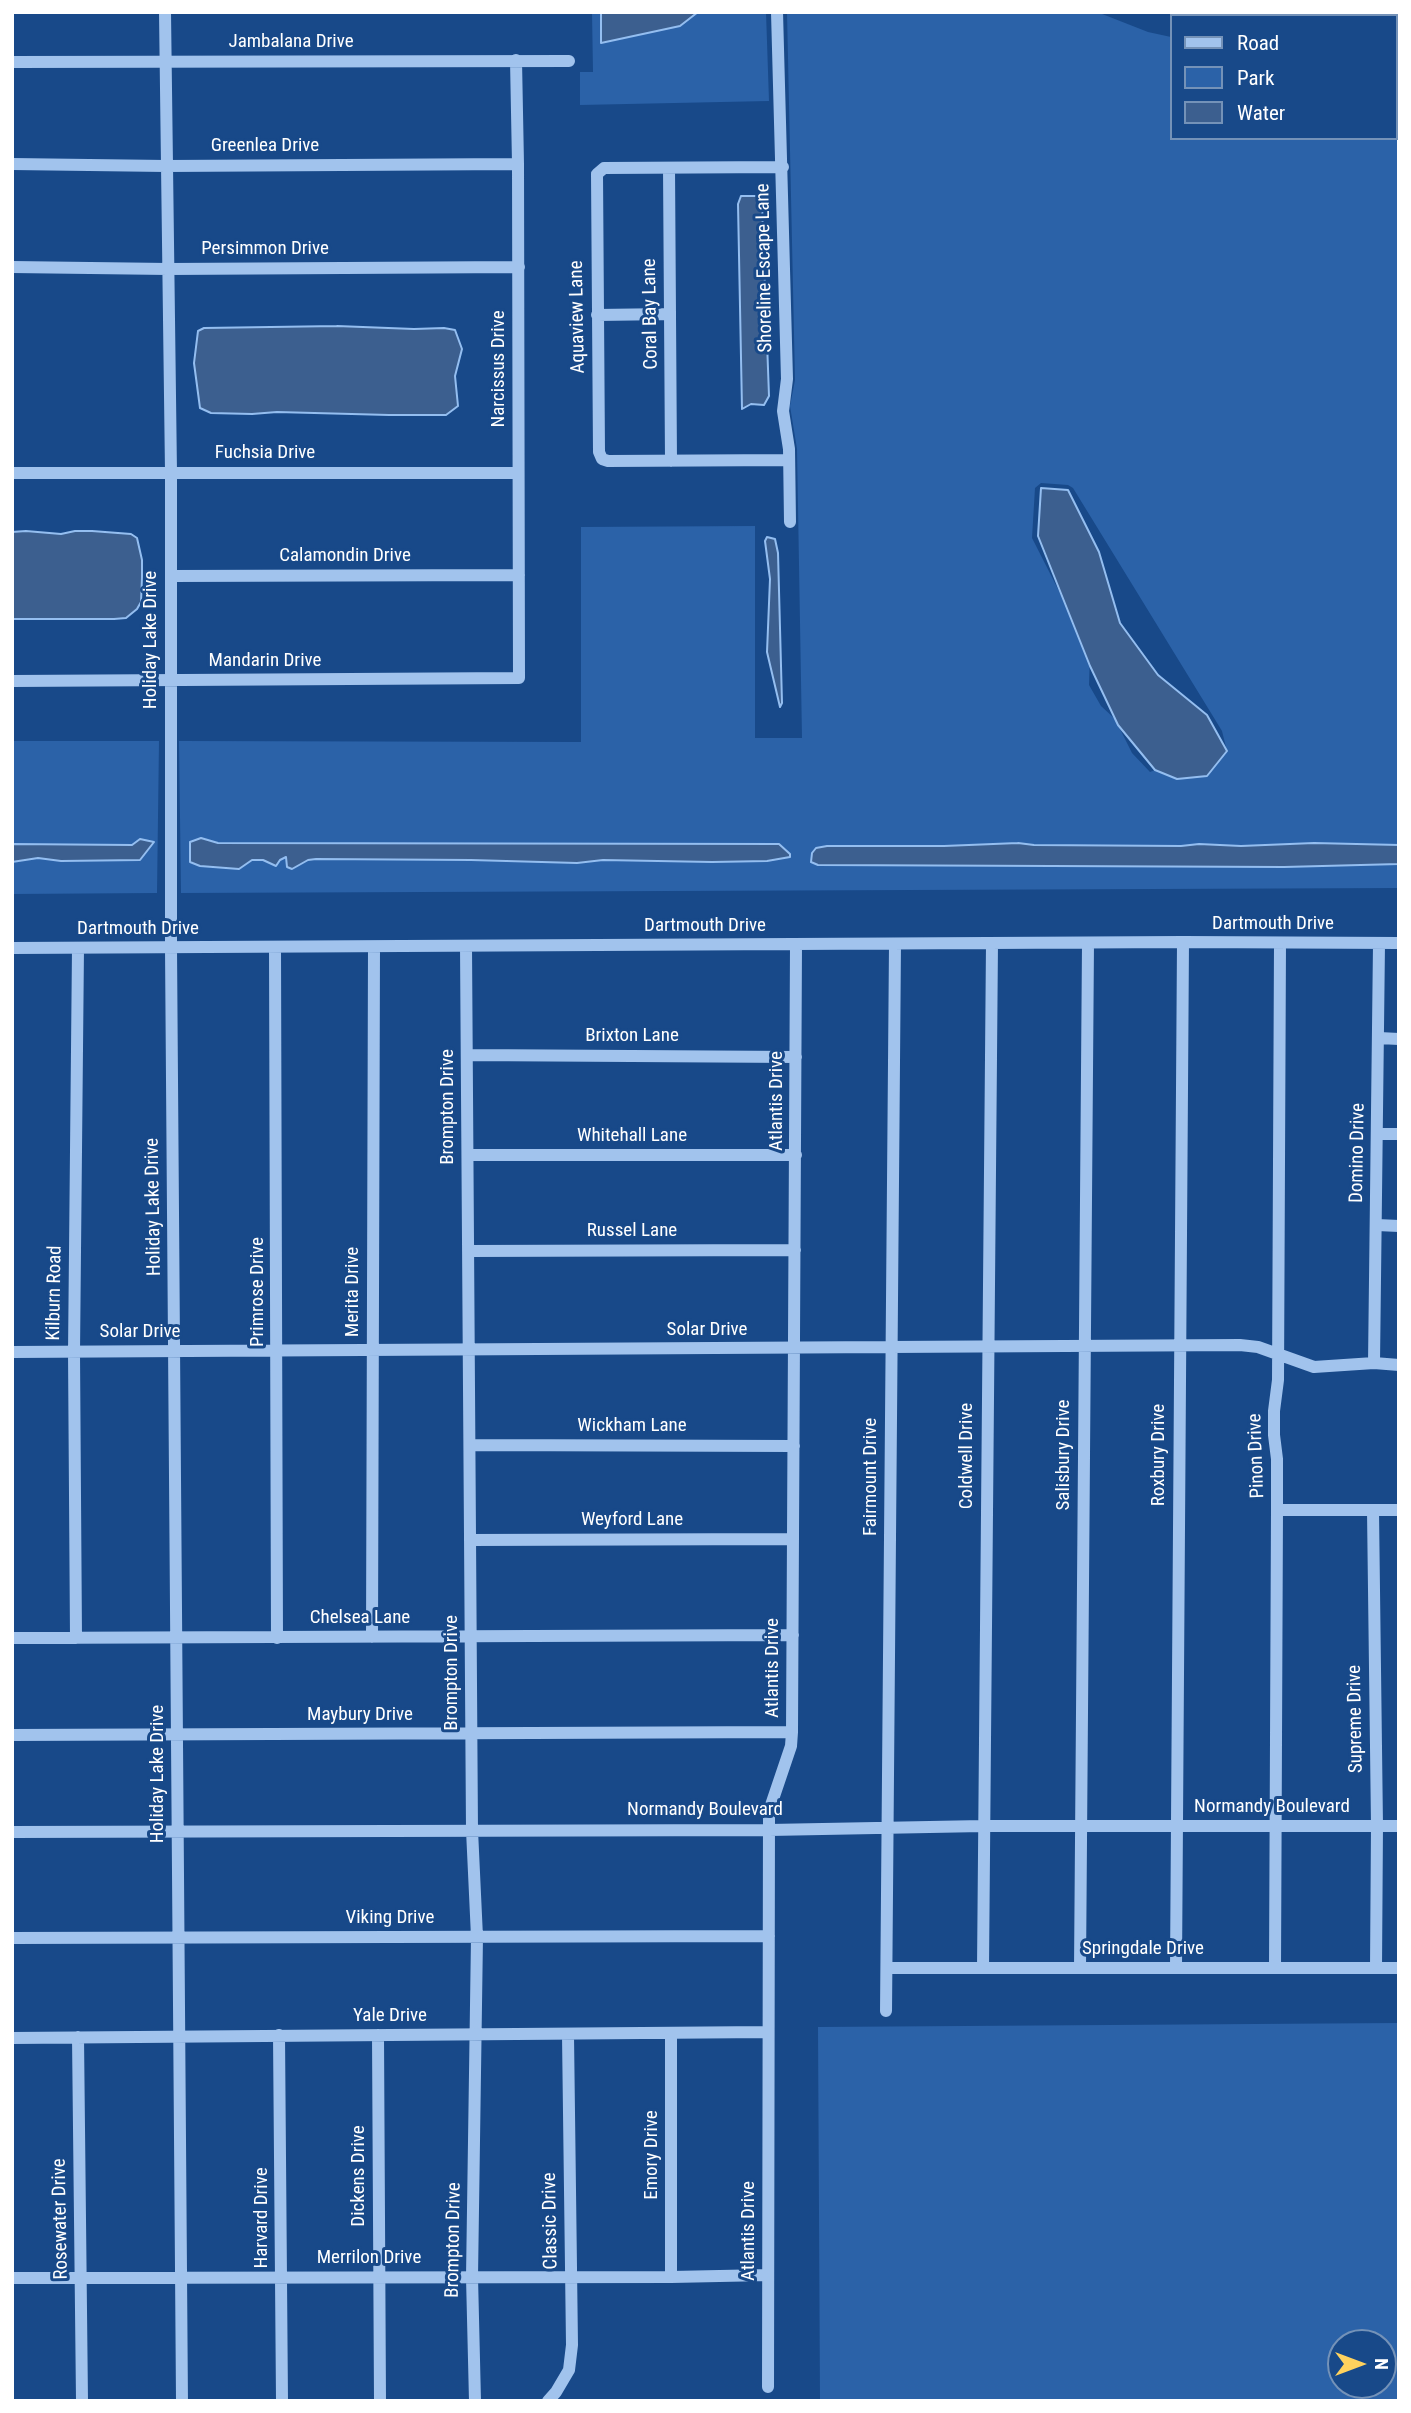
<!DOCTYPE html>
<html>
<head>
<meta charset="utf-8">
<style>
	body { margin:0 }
	#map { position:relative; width:1411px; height:2413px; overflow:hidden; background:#184989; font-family:"Roboto Condensed",sans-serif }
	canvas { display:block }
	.frame { position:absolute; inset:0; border:14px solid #fff; pointer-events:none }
	.legend { position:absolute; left:1170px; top:14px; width:228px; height:126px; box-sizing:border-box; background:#184989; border:2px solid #7492b8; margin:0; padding:9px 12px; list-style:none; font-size:21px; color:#fff }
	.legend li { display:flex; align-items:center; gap:14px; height:35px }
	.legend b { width:35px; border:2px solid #7492b8 }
	.north { position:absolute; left:1327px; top:2329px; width:70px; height:70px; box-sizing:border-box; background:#184989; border:2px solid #7492b8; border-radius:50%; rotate:90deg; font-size:19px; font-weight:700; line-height:28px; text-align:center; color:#fff }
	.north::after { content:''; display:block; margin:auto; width:24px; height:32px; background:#ffd25e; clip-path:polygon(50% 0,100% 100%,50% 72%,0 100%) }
</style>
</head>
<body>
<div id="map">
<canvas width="1411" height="2413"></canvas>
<div class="frame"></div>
<ul class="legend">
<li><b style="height:9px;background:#a1c3ed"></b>Road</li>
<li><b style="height:19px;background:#2b62a8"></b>Park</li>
<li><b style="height:19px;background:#3c5f8f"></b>Water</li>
</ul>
<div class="north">N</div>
</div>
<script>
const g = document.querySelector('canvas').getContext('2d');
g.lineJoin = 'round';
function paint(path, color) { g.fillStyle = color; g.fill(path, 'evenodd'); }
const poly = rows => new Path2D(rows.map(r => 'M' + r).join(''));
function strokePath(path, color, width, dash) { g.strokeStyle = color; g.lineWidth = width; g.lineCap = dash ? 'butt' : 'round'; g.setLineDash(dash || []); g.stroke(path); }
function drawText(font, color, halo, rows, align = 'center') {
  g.font = font + ' "Roboto Condensed",sans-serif'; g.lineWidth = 6; g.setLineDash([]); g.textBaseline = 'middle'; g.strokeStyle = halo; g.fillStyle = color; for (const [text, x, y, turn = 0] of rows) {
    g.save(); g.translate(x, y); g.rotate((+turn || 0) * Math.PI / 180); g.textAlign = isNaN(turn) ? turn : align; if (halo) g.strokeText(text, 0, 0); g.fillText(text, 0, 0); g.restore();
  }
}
const green = poly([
	[592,12,601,12,602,43,680,26,698,12,766,12,769,101,580,105,580,72,593,72],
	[787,12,1097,12,1148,32,1171,37,1171,138,1395,138,1395,16,1367,16,1367,12,1399,12,1399,888,181,893,179,741,581,742,581,527,755,526,755,738,802,738,797,449,790,406,795,380],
	[1041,483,1068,485,1073,488,1211,713,1222,731,1227,751,1177,779,1155,770,1150,772,1132,753,1115,719,1101,706,1089,685,1090,652,1032,538,1035,488],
	[12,741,159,741,157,893,12,894],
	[1399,2023,1399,2401,820,2401,818,2027],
	[1341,2343,1383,2343,1383,2385,1341,2385]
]);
const water = poly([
	[601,12,698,12,680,26,601,43,601,12],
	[741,196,759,196,762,205,769,396,764,405,751,404,742,409,738,204,741,196],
	[337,326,414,329,444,328,455,330,462,349,455,376,458,406,446,415,389,415,277,412,252,414,211,413,200,408,194,363,198,331,204,328,337,326],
	[1041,488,1068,490,1099,552,1120,623,1158,675,1207,715,1227,751,1207,776,1177,779,1155,770,1118,725,1090,666,1038,536,1041,488],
	[26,531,61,534,75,531,92,531,131,534,137,538,142,560,142,577,141,602,137,609,126,618,114,619,12,619,12,532,26,531],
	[767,537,775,539,778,553,782,703,780,707,767,652,770,579,765,541,767,537],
	[201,838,218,843,779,844,790,854,790,857,767,861,712,862,603,860,577,863,471,860,316,859,308,860,292,869,287,867,286,857,280,860,276,866,263,860,252,860,239,869,200,866,190,862,190,842,201,838],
	[140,839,154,842,140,860,61,861,38,858,12,862,12,844,132,845,140,839],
	[1018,843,1034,845,1181,846,1199,844,1241,846,1314,843,1399,845,1399,864,1284,867,818,865,811,862,812,853,816,848,827,846,944,846,1018,843]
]);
const minor = poly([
	[165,12,171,472,171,948,182,2401],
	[777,12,787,379,783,411,789,449,790,522],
	[12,62,569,61],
	[12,164,166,166,518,164],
	[783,167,604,168,597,174,599,452,602,459,608,461,789,460],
	[669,168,671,461],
	[12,267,168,269,519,267],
	[597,315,670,314],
	[12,473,518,473],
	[171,576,519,575],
	[12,681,519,678,518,164,516,60],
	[466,946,472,1830,477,1937,472,2277,475,2401],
	[275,947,277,1638],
	[12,948,1183,942,1399,943],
	[1379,1038,1399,1039],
	[467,1055,796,1057],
	[1377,1134,1399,1134],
	[468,1155,796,1155],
	[1377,1225,1399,1226],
	[468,1251,795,1250],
	[12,1352,1240,1345,1258,1347,1314,1367,1374,1363,1399,1365],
	[1374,1363,1379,944],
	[470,1445,794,1446],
	[1277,1510,1399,1510],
	[1373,1511,1377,1826,1376,1968],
	[470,1540,793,1539],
	[372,1637,374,947],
	[12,1638,793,1635],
	[76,1638,74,1352,78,948],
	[12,1735,792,1732],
	[12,1832,769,1830,983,1826,1399,1826],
	[12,1938,769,1936],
	[887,1968,1399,1968],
	[983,1968,992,943],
	[1080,1968,1088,943],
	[1176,1968,1183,942],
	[1275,1968,1277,1510,1277,1459,1274,1435,1274,1411,1278,1380,1280,943],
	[886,2011,895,944],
	[671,2033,671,2277],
	[279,2035,282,2401],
	[378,2035,380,2401],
	[78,2037,82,2401],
	[12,2038,768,2032],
	[12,2278,671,2277,768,2275],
	[768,2387,769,1811,791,1746,792,1732,796,945],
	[548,2401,556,2392,569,2370,572,2345,568,2035]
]);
const streetNames = [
	["Jambalana Drive",291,42],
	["Greenlea Drive",265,146],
	["Persimmon Drive",265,249],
	["Shoreline Escape Lane",765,268,-91],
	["Coral Bay Lane",651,314,-91],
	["Aquaview Lane",578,317,-91],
	["Narcissus Drive",499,369,-90],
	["Fuchsia Drive",265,453],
	["Calamondin Drive",345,556],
	["Holiday Lake Drive",151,640,-90],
	["Mandarin Drive",265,661],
	["Dartmouth Drive",1273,924],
	["Dartmouth Drive",705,926],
	["Dartmouth Drive",138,929],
	["Brixton Lane",632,1036],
	["Atlantis Drive",777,1101,-90],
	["Brompton Drive",448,1107,-90],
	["Whitehall Lane",632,1136],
	["Domino Drive",1358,1153,-89],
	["Holiday Lake Drive",154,1207,-91],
	["Russel Lane",632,1231],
	["Primrose Drive",258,1292,-90],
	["Merita Drive",353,1292,-90],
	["Kilburn Road",55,1293,-89],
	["Solar Drive",707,1330],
	["Solar Drive",140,1332],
	["Wickham Lane",632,1426],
	["Salisbury Drive",1064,1455,-90],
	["Roxbury Drive",1159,1455,-90],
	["Coldwell Drive",967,1456,-90],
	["Pinon Drive",1257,1456,-92],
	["Fairmount Drive",871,1477,-90],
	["Weyford Lane",632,1520],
	["Chelsea Lane",360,1618],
	["Atlantis Drive",773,1668,-90],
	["Brompton Drive",452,1673,-90],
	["Maybury Drive",360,1715],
	["Supreme Drive",1356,1719,-91],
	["Holiday Lake Drive",158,1774,-90],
	["Normandy Boulevard",1272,1807],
	["Normandy Boulevard",705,1810],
	["Viking Drive",390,1918],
	["Springdale Drive",1143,1949],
	["Yale Drive",390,2016],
	["Emory Drive",652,2155,-90],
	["Dickens Drive",359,2176,-90],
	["Harvard Drive",262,2218,-90],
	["Rosewater Drive",61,2219,-91],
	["Classic Drive",551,2221,-91],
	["Atlantis Drive",749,2231,-90],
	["Brompton Drive",454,2240,-89],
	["Merrilon Drive",369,2258]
];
paint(green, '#2b62a8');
paint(water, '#3c5f8f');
strokePath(water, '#94bef0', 2);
strokePath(minor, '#a1c3ed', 12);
drawText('19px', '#fff', '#184989', streetNames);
</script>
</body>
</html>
